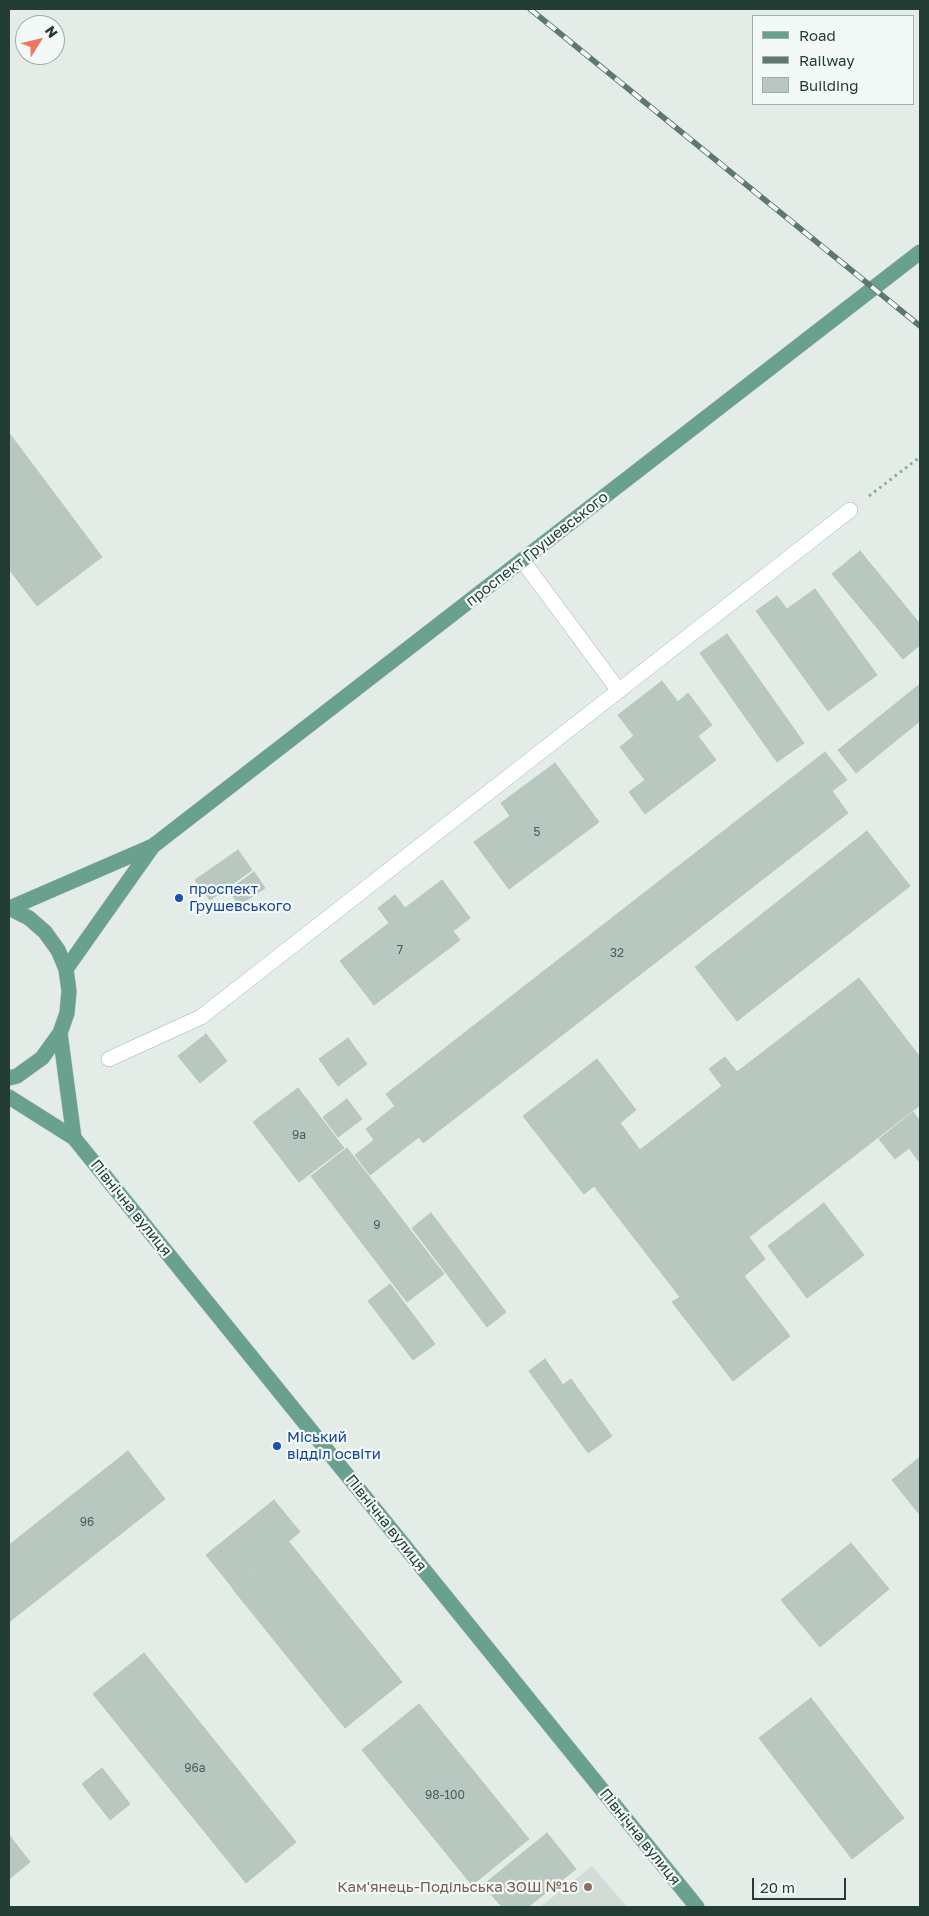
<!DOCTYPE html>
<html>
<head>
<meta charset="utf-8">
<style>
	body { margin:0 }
	#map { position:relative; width:929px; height:1916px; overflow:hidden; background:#e3ece7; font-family:"Golos Text",sans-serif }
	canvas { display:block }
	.frame { position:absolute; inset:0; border:10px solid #233d34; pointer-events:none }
	.legend { position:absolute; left:752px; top:15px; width:162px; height:90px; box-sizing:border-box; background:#f3f9f6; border:1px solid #a0aea8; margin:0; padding:6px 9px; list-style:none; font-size:15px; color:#233d34 }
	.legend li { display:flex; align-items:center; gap:10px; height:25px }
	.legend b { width:25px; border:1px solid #a0aea8 }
	.north { position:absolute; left:15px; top:15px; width:50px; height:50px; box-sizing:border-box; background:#f3f9f6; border:1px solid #a0aea8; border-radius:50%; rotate:54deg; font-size:14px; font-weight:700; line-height:20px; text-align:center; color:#233d34 }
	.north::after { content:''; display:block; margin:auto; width:18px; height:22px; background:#ee785f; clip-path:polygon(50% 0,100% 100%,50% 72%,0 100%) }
	.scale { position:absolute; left:752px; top:1878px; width:94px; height:22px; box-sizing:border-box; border:2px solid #233d34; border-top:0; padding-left:6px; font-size:15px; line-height:18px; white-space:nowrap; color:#233d34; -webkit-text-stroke:4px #f3f9f6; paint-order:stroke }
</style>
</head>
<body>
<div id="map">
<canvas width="929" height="1916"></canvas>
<div class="frame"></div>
<ul class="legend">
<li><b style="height:6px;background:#69a08e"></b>Road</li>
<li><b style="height:6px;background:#5e786f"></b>Railway</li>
<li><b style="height:14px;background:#b8c7c0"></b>Building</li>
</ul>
<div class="north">N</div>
<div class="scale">20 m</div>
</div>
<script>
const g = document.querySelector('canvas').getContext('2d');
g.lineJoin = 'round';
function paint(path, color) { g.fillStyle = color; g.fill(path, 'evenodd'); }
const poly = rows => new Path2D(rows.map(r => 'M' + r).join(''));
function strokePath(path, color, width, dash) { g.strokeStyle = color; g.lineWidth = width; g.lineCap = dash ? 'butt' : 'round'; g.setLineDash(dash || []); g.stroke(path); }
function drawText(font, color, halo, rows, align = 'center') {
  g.font = font + ' "Golos Text",sans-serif'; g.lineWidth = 4.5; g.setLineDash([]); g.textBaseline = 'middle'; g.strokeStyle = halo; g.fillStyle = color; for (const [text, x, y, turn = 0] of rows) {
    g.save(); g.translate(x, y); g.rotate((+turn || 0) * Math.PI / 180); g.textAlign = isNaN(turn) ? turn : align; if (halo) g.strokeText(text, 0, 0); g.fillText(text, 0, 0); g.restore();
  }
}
const built = poly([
	[592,1866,627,1907,540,1907]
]);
const building = poly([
	[9,433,102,557,37,606,9,569,9,433],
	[860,551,920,624,920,645,903,659,832,574,860,551],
	[815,589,877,675,828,711,756,611,777,596,787,609,815,589],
	[727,634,804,743,777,762,700,653,727,634],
	[662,681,678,702,688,693,712,725,698,736,716,760,645,814,629,792,645,780,620,747,634,736,618,715,662,681],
	[920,684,920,721,856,773,838,750,920,684],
	[825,752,847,780,832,791,848,813,423,1143,419,1137,370,1175,355,1155,374,1140,366,1129,395,1106,386,1094,825,752],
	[555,763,599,822,509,889,474,842,510,816,501,803,555,763],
	[867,831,910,886,737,1021,695,967,867,831],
	[238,850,252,870,210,900,195,880,238,850],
	[254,872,265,888,239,905,229,890,254,872],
	[442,880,470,918,453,931,460,940,374,1005,340,961,389,923,378,908,395,895,405,908,442,880],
	[859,978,920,1057,920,1105,749,1237,765,1259,744,1276,790,1336,733,1381,672,1302,680,1297,594,1186,584,1194,523,1116,597,1059,636,1110,620,1123,640,1150,722,1086,709,1069,725,1057,737,1072,859,978],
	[206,1034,227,1061,200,1083,178,1056,206,1034],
	[348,1038,367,1064,338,1086,319,1059,348,1038],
	[298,1088,344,1148,299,1182,253,1122,298,1088],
	[347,1099,362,1119,338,1137,323,1117,347,1099],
	[913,1112,920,1121,920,1163,909,1148,895,1159,879,1139,913,1112],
	[347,1148,444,1274,407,1302,311,1176,347,1148],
	[824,1203,864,1255,807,1298,768,1246,824,1203],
	[431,1213,506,1312,487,1327,412,1228,431,1213],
	[390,1284,435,1344,413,1360,368,1301,390,1284],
	[545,1359,563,1385,571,1379,612,1436,588,1453,529,1371,545,1359],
	[128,1451,165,1499,9,1622,9,1545,128,1451],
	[920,1457,920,1515,892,1480,920,1457],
	[274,1500,300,1532,232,1587,206,1555,274,1500],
	[289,1542,402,1682,345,1728,232,1588,289,1542],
	[851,1543,889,1589,820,1647,781,1600,851,1543],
	[144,1653,296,1842,246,1883,93,1694,144,1653],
	[811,1698,904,1818,852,1859,759,1738,811,1698],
	[419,1704,529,1839,472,1885,362,1750,419,1704],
	[102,1768,130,1804,110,1820,82,1784,102,1768],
	[547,1833,576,1869,528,1907,502,1907,483,1885,547,1833],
	[9,1835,30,1862,9,1879,9,1835]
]);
const path = poly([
	[869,496,920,457]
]);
const service = poly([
	[522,560,619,691],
	[109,1059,201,1017,850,510]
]);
const primary = poly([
	[9,908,29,918,45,932,58,950,66,969,69,991,67,1013,60,1033,42,1058,17,1076,9,1078],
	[10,908,153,846,920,252],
	[66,969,153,846],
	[60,1033,74,1138],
	[9,1097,74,1138,697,1907]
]);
const rail = poly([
	[530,9,920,326]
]);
const markers = [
	[179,898,5,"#1a4fb4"],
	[277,1446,5,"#1a4fb4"],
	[588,1887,5,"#8d6e63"]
];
const numberNames = [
	["5",537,832],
	["7",400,950],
	["32",617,953],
	["9а",299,1135],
	["9",377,1225],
	["96",87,1522],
	["96а",195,1768],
	["98-100",445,1795]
];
const streetNames = [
	["проспект Грушевського",537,549,-38],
	["Північна вулиця",131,1208,51],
	["Північна вулиця",386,1523,51],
	["Північна вулиця",640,1837,51]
];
const transitNames = [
	["проспект",189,889],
	["Грушевського",189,906],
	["Міський",287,1437],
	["відділ освіти",287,1454]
];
const educationNames = [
	["Кам'янець-Подільська ЗОШ №16",578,1887]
];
paint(built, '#d1dcd6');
paint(building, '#b8c7c0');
strokePath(building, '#b5c6be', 1);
strokePath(service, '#a6b4ae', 16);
strokePath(primary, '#c1c9c6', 16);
strokePath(path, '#84af9e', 3, [2.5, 4]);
strokePath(service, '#fff', 15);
strokePath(primary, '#69a08e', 15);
strokePath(rail, '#5e786f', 5.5);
strokePath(rail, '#f3f9f6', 4, [11]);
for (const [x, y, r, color] of markers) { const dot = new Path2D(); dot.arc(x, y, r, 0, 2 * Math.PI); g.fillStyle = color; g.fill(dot); strokePath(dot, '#f3f9f6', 2); }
drawText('12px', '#486057', null, numberNames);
drawText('15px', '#233d34', '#f3f9f6', streetNames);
drawText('15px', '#164399', '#f3f9f6', transitNames, 'left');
drawText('15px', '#785e54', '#f3f9f6', educationNames, 'right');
</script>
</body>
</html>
